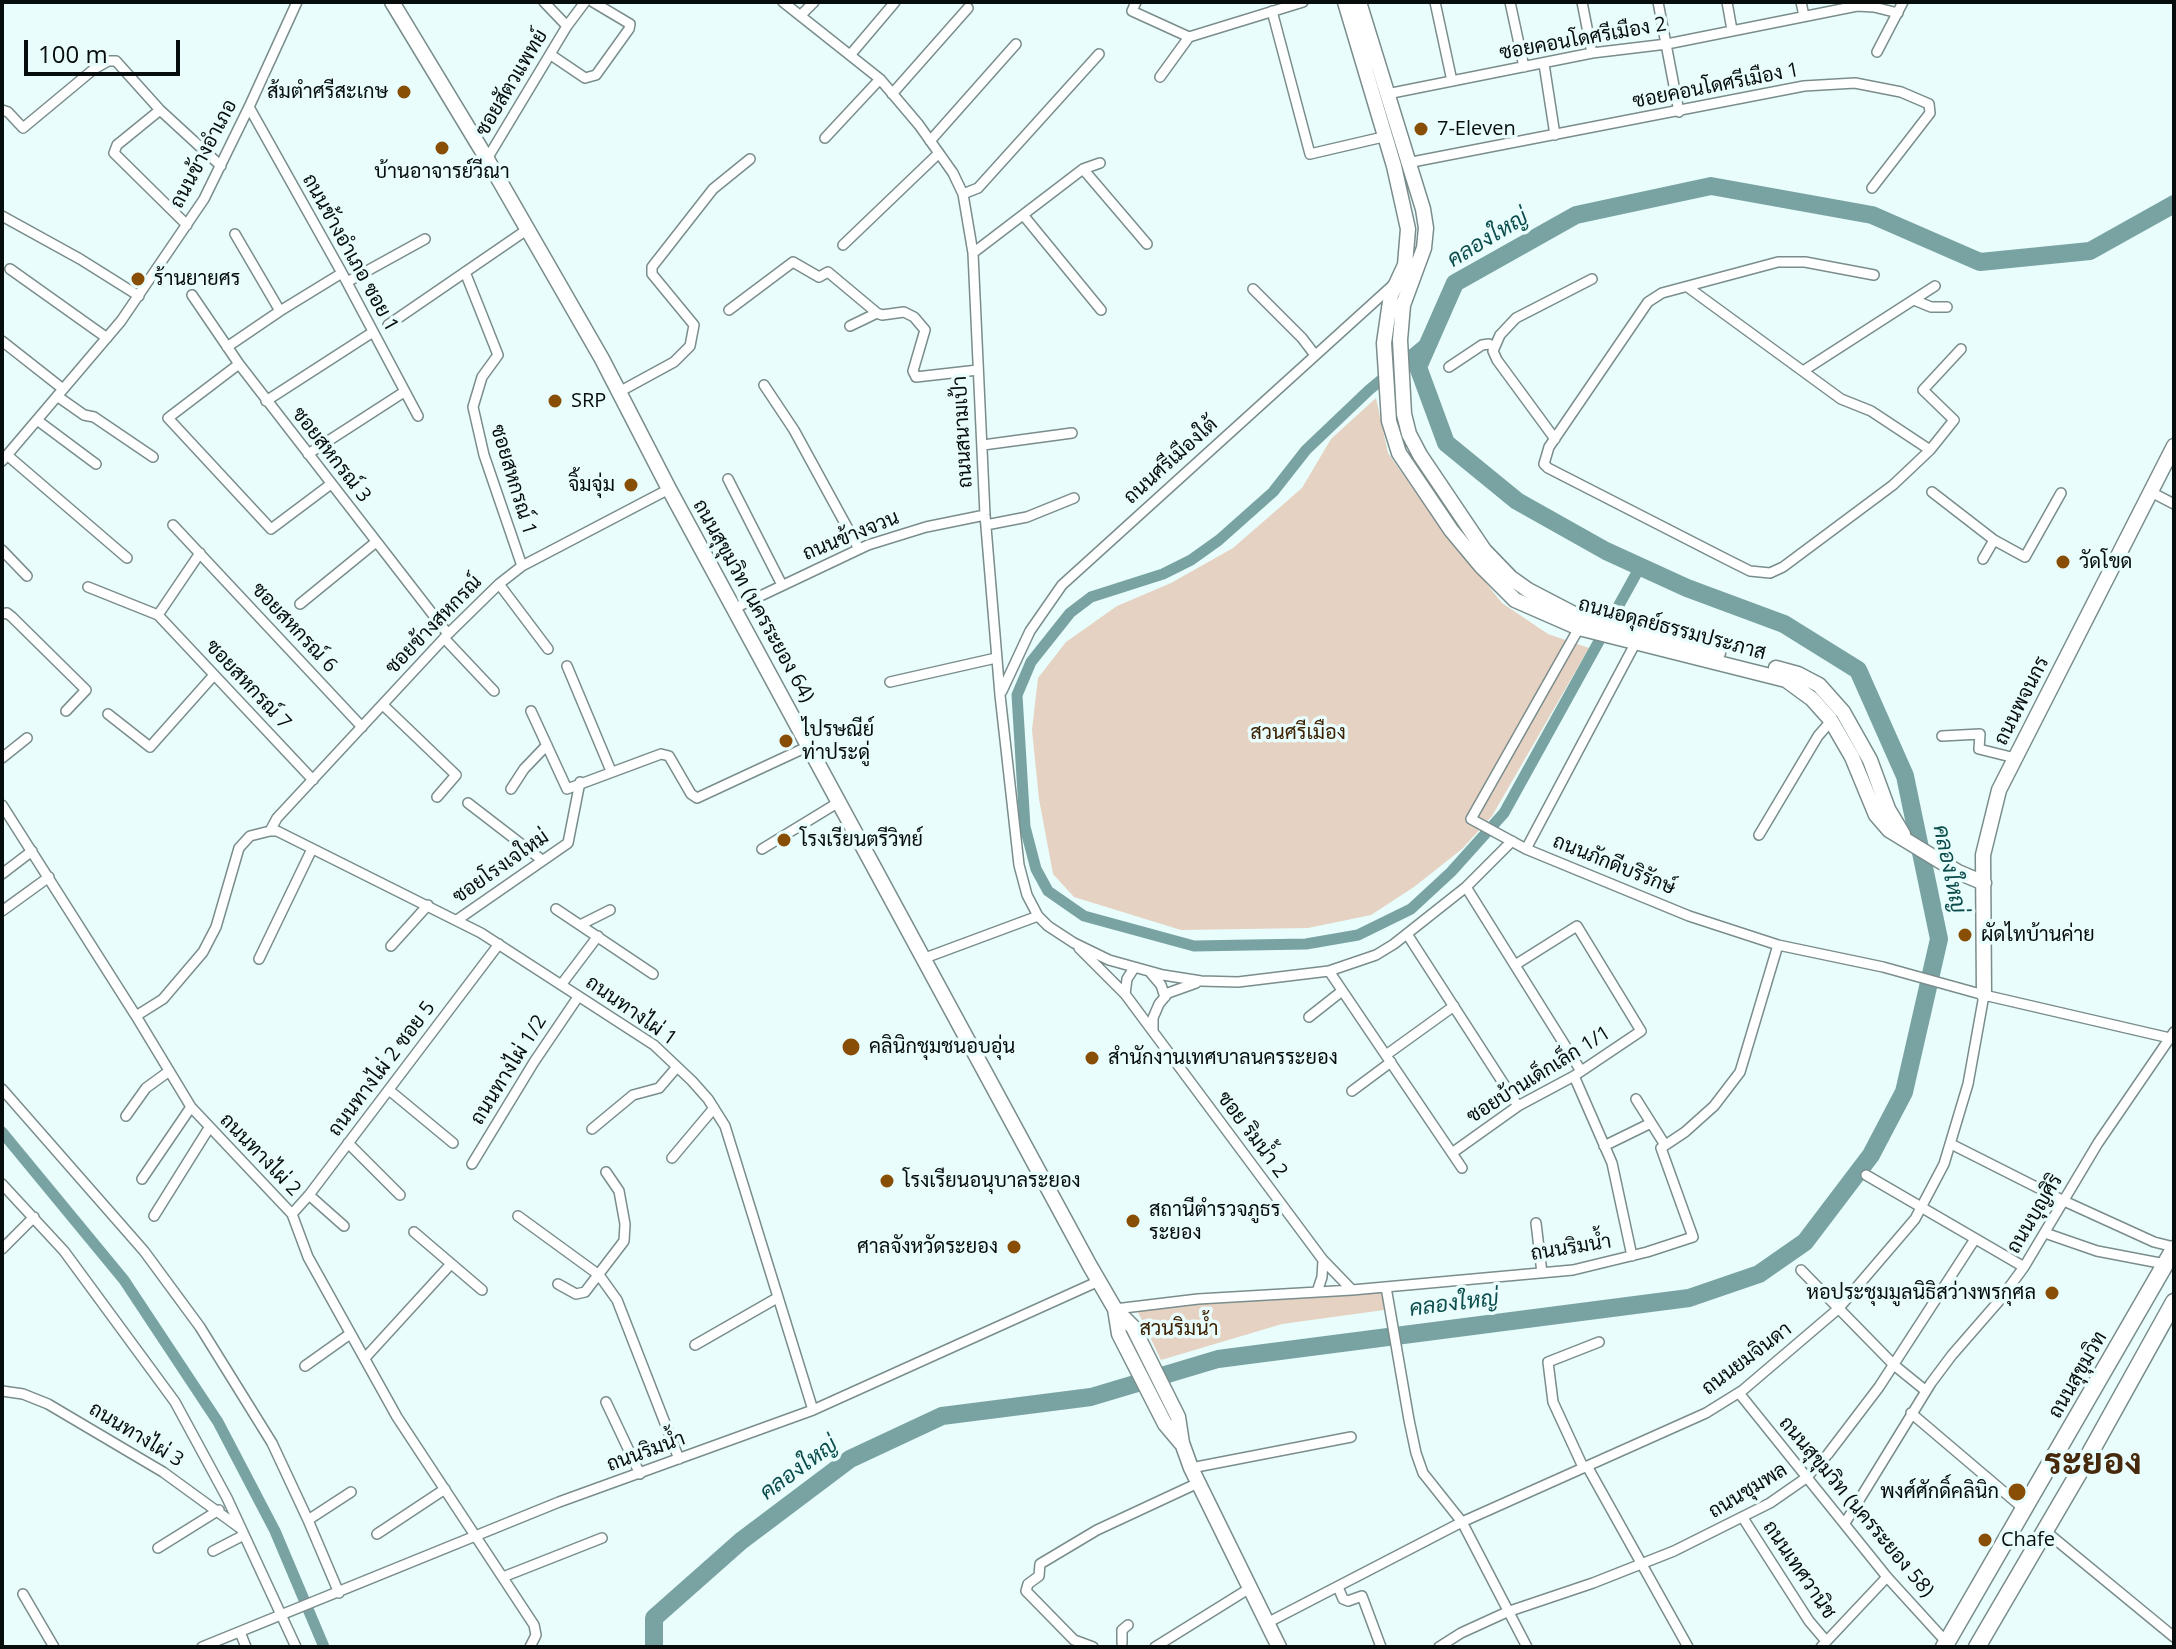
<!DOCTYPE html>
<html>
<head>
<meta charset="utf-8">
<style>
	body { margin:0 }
	#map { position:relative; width:2176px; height:1649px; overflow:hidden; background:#e8fdfc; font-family:"Open Sans",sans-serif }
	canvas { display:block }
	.frame { position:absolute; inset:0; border:4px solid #070d0d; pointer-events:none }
	.scale { position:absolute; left:24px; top:40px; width:156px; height:36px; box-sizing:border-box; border:4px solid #070d0d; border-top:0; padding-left:10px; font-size:24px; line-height:28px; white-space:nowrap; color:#070d0d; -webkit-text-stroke:6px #e8fdfc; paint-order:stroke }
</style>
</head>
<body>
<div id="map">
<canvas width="2176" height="1649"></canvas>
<div class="frame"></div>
<div class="scale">100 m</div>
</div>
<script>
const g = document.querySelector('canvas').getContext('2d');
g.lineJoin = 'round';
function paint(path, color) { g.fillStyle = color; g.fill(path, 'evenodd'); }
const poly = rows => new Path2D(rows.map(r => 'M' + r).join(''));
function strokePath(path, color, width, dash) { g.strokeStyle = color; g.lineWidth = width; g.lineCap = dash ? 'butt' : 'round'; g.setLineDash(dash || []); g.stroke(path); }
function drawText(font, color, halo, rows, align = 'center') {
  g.font = font + ' "Open Sans",Sarabun,sans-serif'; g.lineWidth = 7; g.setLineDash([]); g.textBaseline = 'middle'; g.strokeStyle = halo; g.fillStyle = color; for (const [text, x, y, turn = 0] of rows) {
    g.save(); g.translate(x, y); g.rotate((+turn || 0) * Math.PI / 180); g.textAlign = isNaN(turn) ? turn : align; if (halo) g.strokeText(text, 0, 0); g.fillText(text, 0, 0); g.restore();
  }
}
const green = poly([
	[1376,398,1388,453,1428,510,1502,603,1548,634,1589,648,1492,816,1462,849,1414,887,1371,915,1308,928,1181,930,1074,897,1053,874,1039,799,1032,730,1038,678,1066,642,1117,606,1171,583,1233,548,1302,488,1331,439],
	[1382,1291,1384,1310,1282,1324,1161,1360,1137,1310,1204,1301]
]);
const canal = poly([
	[1433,337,1369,390,1306,450,1273,492,1219,540,1191,560,1163,574,1091,597,1070,613,1031,662,1017,695,1025,827,1036,869,1048,891,1084,916,1194,946,1306,944,1358,935,1411,909,1451,872,1504,813,1640,567],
	[2,1132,124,1280,218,1422,275,1531,324,1647]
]);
const river = poly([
	[654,1647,654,1618,741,1541,850,1459,942,1416,1091,1397,1218,1359,1689,1298,1759,1274,1805,1242,1871,1155,1904,1092,1939,939,1905,776,1858,670,1784,624,1687,588,1606,551,1517,501,1446,443,1418,367,1455,283,1576,215,1711,186,1872,215,1980,262,2090,251,2174,204]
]);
const street = poly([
	[544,2,567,26],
	[783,2,880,79,919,125,953,173,963,194,973,253,985,515,1000,695,1019,865,1027,895,1038,916,1048,926,1074,943,1109,960,1163,975,1201,981,1238,982,1329,971,1376,955,1394,944,1466,887,1512,841],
	[1136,2,1132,11,1189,37,1303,2],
	[1435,2,1452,81],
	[1510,2,1524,67],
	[1582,2,1592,53],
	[1658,2,1679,112],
	[1727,2,1732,30],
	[1801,2,1804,16],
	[1272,11,1310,154,1383,137],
	[801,15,814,2],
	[1877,52,1903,2],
	[851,54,895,2],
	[551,55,585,78,596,75,629,29,630,24,593,2],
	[1544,64,1555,135],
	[1160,77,1189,37],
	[892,94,968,8],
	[1387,94,1592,53,1667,44,1857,6,1874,7,1898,13],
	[249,107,342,273,418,416],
	[2,110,8,112,23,128,94,69,108,61,116,61,160,110,221,166],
	[160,110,117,145,114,153,187,225],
	[825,138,880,79],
	[930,141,1016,44],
	[487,159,567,26,585,2],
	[1407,163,1804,86,1855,83,1901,92,1929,104,1930,113,1872,188],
	[1083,169,1147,244],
	[963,194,978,188,1099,54],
	[2,216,80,259,139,296],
	[1024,216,1101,310],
	[235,234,280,311],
	[843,245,939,153],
	[973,253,1083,169,1100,163],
	[10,269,107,338],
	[465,272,498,355,482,377,473,407,484,455,522,566],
	[1874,275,1805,262,1778,262,1662,293,1648,302,1549,447,1544,464,1548,468,1726,559,1750,571,1770,573,1783,567,1893,485,1930,450,1954,420,1923,390,1961,349],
	[347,282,425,239],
	[1689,288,1841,399,1871,411,1930,450],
	[1253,289,1302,338,1315,355],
	[192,295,239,364,448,634],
	[1914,300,1931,307,1947,307],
	[729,310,793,262,819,277,828,272,877,313,882,315,904,312,914,317,925,330,913,371,916,377,978,370],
	[388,325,528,229],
	[850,326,877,313],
	[2,341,63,389],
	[227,347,280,311,342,273],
	[239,364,168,418,271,529,331,484],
	[1449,367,1482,345,1489,344,1494,347],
	[1803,371,1935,286],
	[764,385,794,430,859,549],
	[619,392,674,362,690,346,694,325,652,274,652,267,713,189,750,159],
	[57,396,84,415,94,417,153,457],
	[266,401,373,332],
	[37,420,96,464],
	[1555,439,1497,360,1493,351,1500,335,1516,318,1592,279],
	[983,445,1072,433],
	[308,454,404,392],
	[7,455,127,558],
	[2,461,121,321,204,199,249,107,297,2],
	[728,479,782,585],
	[669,489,522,566,499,584,448,634,277,818,270,831,277,831,481,933,654,1045,692,1081,708,1099,725,1126,813,1410],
	[2149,491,2174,504],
	[1932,492,1994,540,2025,557,2061,493],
	[173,525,362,727],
	[986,525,1027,517,1074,498],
	[2,550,27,576],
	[1983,559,1994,540],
	[499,584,548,649],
	[88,587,158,615,313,780],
	[300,604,376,542],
	[735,608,868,545,926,527,985,515],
	[2,614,7,613,12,617,86,690,66,711],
	[158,615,200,553],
	[1579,628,1471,819,1526,849,1689,916,1778,945,1883,967,1984,995,2174,1039],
	[444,638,494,691],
	[567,666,611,771],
	[890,682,996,658],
	[1002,691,1030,631,1062,585,1393,285],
	[383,705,456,775,437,797],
	[531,711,567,789,661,754,669,756,691,794,697,798,809,746],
	[108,714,150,747,214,675],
	[1942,736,1980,734,1979,749,2015,758],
	[2,758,27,738],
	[511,789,524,769,547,745],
	[468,803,542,860],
	[2,805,136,1016,191,1107,292,1214,308,1257,397,1417,534,1625,536,1635,530,1647],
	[1759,835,1818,736,1831,721],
	[762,849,839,802],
	[1526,849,1636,642],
	[2,874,32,851],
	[1466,887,1581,1071],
	[556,909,653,974],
	[2,911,49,877],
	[457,920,568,843,580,782],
	[580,925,610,910],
	[1407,934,1518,1106],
	[391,946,428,905],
	[1079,948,1125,994,1323,1260,1352,1290],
	[925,958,1038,916],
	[259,959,312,849],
	[1329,971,1462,1168],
	[1150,972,1161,985,1165,997],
	[561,985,598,936],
	[1125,994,1127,979,1134,968],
	[136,1016,163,999,203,952,216,927,239,848,250,836,270,831],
	[1309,1017,1342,991],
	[1153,1031,1153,1018,1159,1004,1168,993,1196,983],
	[1386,1055,1454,1006],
	[1574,1076,1612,1163,1632,1256],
	[2,1089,144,1251,200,1327,272,1443,308,1520,339,1593],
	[389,1090,453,1143],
	[1352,1091,1391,1062],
	[1636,1099,1665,1145],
	[126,1116,146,1088,168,1072],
	[592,1129,633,1095,659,1088,677,1067],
	[348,1143,400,1195],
	[1951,1144,2064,1201,2154,1242,2174,1247],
	[1604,1146,1651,1123],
	[1452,1153,1518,1106,1574,1076,1641,1031,1577,926,1515,965],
	[672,1158,714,1108],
	[472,1164,534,1062,578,997],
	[1866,1175,2024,1267],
	[142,1179,191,1107],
	[2,1184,64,1251,175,1402,227,1498,296,1647],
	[309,1195,344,1226],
	[292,1214,309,1195,499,944],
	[154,1216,209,1128],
	[518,1216,599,1275,617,1300,679,1459],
	[1536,1223,1542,1273],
	[414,1232,482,1290],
	[2045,1233,2097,1251,2165,1264],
	[2,1249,34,1217],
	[1801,1270,1894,1365,1926,1391],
	[558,1284,576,1294,585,1292,624,1241,625,1224,619,1191,606,1172],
	[1386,1287,1409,1420,1416,1453,1423,1473,1462,1522,1527,1647],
	[1317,1292,1322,1277,1323,1260],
	[1115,1309,1198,1299,1352,1290,1573,1270,1647,1252,1693,1237,1661,1148,1685,1132,1714,1106,1740,1072,1778,945],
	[695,1345,777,1298],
	[365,1358,450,1265],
	[305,1366,350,1334],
	[2,1391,23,1394,48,1404,163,1472,240,1528],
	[1739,1393,1887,1577,1949,1645],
	[606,1402,640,1474],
	[1911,1413,2024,1509],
	[1587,1466,1688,1647],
	[1583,1467,1553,1402,1548,1362,1599,1342],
	[1191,1468,1351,1437],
	[1743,1518,1809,1621,1826,1641],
	[308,1520,351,1492],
	[1845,1523,1931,1383,1952,1355,1999,1301,2024,1267,2098,1143,2174,1032],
	[2044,1530,2174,1637],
	[377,1534,445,1489],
	[158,1548,219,1510],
	[213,1551,244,1535],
	[503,1577,602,1538],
	[1338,1587,1343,1599,1348,1601,1362,1596,1381,1647],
	[23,1594,54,1647],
	[1267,1623,1462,1522,1706,1413,1743,1390,1838,1309,1915,1219,1944,1164,1968,1084,1984,995],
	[240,1632,246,1647],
	[1122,1643,1122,1630,1128,1625],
	[202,1647,559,1502,813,1410,1099,1281],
	[1093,1647,1074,1640,1026,1591,1028,1584,1039,1576,1040,1564,1097,1530,1198,1483],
	[1155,1647,1250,1588],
	[1439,1647,1461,1633,1507,1612,1593,1583,1674,1551,1770,1503,1806,1478,1828,1454,1879,1387,1975,1239],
	[1821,1647,1887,1577]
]);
const secondary = poly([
	[392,2,487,159,602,359,669,489,1090,1266,1115,1309,1133,1327,1178,1417,1182,1443,1191,1468,1279,1647],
	[1345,2,1394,166,1408,229,1405,265,1391,295,1384,343,1389,421,1399,453,1451,530,1481,566,1515,600,1579,628,1786,680,1812,699,1830,719,1852,757,1876,815,1889,830,1958,872,1984,883],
	[1359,2,1423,209,1426,228,1424,248,1403,305,1400,340,1404,414,1409,434,1420,455,1484,550,1511,578,1528,590,1574,614,1718,653],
	[1776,668,1798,674,1819,685,1843,712,1870,760,1888,809,1903,834],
	[1984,995,1983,855,1999,790,2174,446],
	[1115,1309,1119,1334,1165,1424,1181,1443]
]);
const primary = poly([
	[1944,1647,2174,1249],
	[1977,1647,2084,1464,2174,1302]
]);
const markers = [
	[404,92,8,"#884e05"],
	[1421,129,8,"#884e05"],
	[442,148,8,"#884e05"],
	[138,279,8,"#884e05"],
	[555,401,8,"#884e05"],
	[631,485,8,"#884e05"],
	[2063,562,8,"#884e05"],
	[786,741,8,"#884e05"],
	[784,840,8,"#884e05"],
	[1965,935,8,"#884e05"],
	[851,1047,10,"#884e05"],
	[1092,1058,8,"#884e05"],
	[887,1181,8,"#884e05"],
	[1133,1221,8,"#884e05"],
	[1014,1247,8,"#884e05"],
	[2052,1293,8,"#884e05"],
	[2017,1492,10,"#884e05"],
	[1985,1540,8,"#884e05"]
];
const streetNames = [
	["ซอยคอนโดศรีเมือง 2",1583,39,-10],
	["ซอยสัตวแพทย์",512,83,-59],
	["ซอยคอนโดศรีเมือง 1",1716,86,-11],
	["ถนนข้างอำเภอ",204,154,-62],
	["ถนนข้างอำเภอ ซอย 1",350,253,61],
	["ถนนสนามเป้า",963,432,-93],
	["ซอยสหกรณ์ 3",331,455,52],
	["ถนนศรีเมืองใต้",1171,461,-42],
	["ซอยสหกรณ์ 1",513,480,73],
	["ถนนข้างจวน",851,536,-22],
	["ถนนสุขุมวิท (นครระยอง 64)",753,601,61],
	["ซอยข้างสหกรณ์",434,625,-46],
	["ซอยสหกรณ์ 6",294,628,47],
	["ถนนอดุลย์ธรรมประภาส",1672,629,15],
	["ซอยสหกรณ์ 7",248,685,47],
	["ถนนพจนกร",2022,701,-63],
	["ถนนภักดีบริรักษ์",1614,865,22],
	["ซอยโรงเจใหม่",501,867,-35],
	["ถนนทางไผ่ 1",631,1011,35],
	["ถนนทางไผ่ 2 ซอย 5",382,1069,-53],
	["ถนนทางไผ่ 1/2",509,1070,-58],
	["ซอยบ้านเด็กเล็ก 1/1",1539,1075,-32],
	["ซอย ริมน้ำ 2",1252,1135,53],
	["ถนนทางไผ่ 2",260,1155,46],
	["ถนนบุญศิริ",2035,1214,-59],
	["ถนนริมน้ำ",1571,1248,-9],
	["ถนนยมจินดา",1747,1359,-37],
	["ถนนสุขุมวิท",2078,1375,-60],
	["ถนนทางไผ่ 3",136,1435,31],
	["ถนนริมน้ำ",646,1452,-20],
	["ถนนชุมพล",1748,1491,-31],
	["ถนนสุขุมวิท (นครระยอง 58)",1856,1507,50],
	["ถนนเทศวานิช",1799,1570,56]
];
const poiNames = [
	["ส้มตำศรีสะเกษ",388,92,"right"],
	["7-Eleven",1437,129],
	["บ้านอาจารย์วีณา",442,172,"center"],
	["ร้านยายศร",154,279],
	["SRP",571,401],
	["จิ้มจุ่ม",615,485,"right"],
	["วัดโขด",2079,562],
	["ไปรษณีย์",802,730],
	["ท่าประดู่",802,753],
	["โรงเรียนตรีวิทย์",800,840],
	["ผัดไทบ้านค่าย",1981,935],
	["คลินิกชุมชนอบอุ่น",869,1047],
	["สำนักงานเทศบาลนครระยอง",1108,1058],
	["โรงเรียนอนุบาลระยอง",903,1181],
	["สถานีตำรวจภูธร",1149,1210],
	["ระยอง",1149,1233],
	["ศาลจังหวัดระยอง",998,1247,"right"],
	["หอประชุมมูลนิธิสว่างพรกุศล",2036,1293,"right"],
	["พงศ์ศักดิ์คลินิก",1999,1492,"right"],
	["Chafe",2001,1540]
];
const parkNames = [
	["สวนศรีเมือง",1298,733],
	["สวนริมน้ำ",1179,1329]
];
const waterNames = [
	["คลองใหญ่",1488,239,-31],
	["คลองใหญ่",1949,869,78],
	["คลองใหญ่",1454,1304,-7],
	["คลองใหญ่",799,1469,-36]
];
const townNames = [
	["ระยอง",2093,1464]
];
paint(green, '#e5d2c2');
strokePath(canal, '#79a3a2', 11);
strokePath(river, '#79a3a2', 18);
strokePath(street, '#7a8d8c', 12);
strokePath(secondary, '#7a8d8c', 17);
strokePath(primary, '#7a8d8c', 19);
strokePath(street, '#fff', 9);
strokePath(secondary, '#fff', 14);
strokePath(primary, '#fff', 16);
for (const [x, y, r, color] of markers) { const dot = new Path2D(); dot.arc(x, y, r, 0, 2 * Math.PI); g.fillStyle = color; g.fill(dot); strokePath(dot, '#e8fdfc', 3); }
drawText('20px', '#070d0d', '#e8fdfc', streetNames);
drawText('20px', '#070d0d', '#e8fdfc', poiNames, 'left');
drawText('20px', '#3d2103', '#e8fdfc', parkNames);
drawText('italic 22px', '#0b4c4c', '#e8fdfc', waterNames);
drawText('bold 36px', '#472a0d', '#e8fdfc', townNames);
</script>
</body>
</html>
